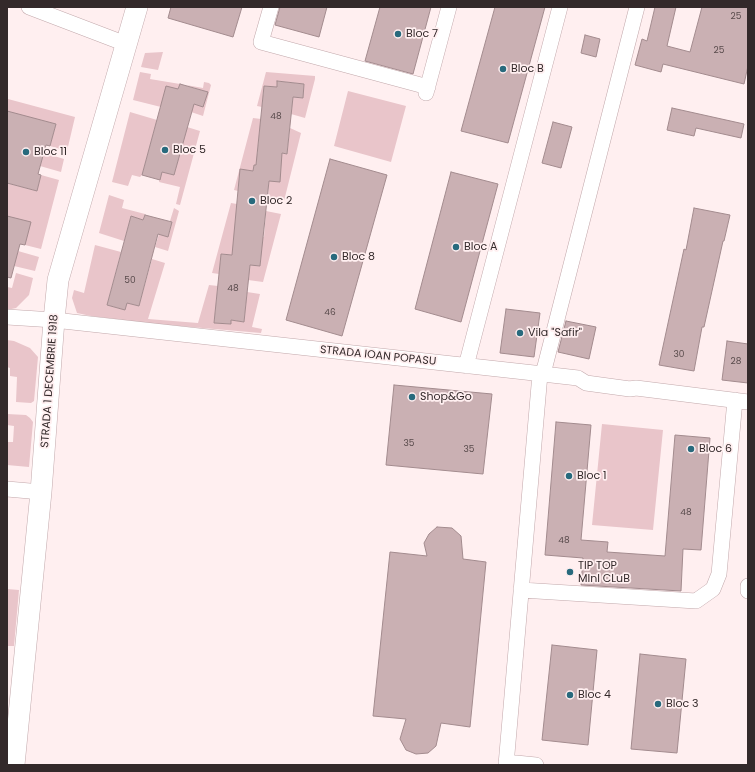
<!DOCTYPE html>
<html>
<head>
<meta charset="utf-8">
<style>
	body { margin:0 }
	#map { position:relative; width:755px; height:772px; overflow:hidden; background:#ffeff0; font-family:Poppins,sans-serif }
	canvas { display:block }
	.frame { position:absolute; inset:0; border:8px solid #33292a; pointer-events:none }
</style>
</head>
<body>
<div id="map">
<canvas width="755" height="772"></canvas>
<div class="frame"></div>
</div>
<script>
const g = document.querySelector('canvas').getContext('2d');
g.lineJoin = 'round';
function paint(path, color) { g.fillStyle = color; g.fill(path, 'evenodd'); }
const poly = rows => new Path2D(rows.map(r => 'M' + r).join(''));
function strokePath(path, color, width, dash) { g.strokeStyle = color; g.lineWidth = width; g.lineCap = dash ? 'butt' : 'round'; g.setLineDash(dash || []); g.stroke(path); }
function drawText(font, color, halo, rows, align = 'center') {
  g.font = font + ' Poppins,sans-serif'; g.lineWidth = 3.5; g.setLineDash([]); g.textBaseline = 'middle'; g.strokeStyle = halo; g.fillStyle = color; for (const [text, x, y, turn = 0] of rows) {
    g.save(); g.translate(x, y); g.rotate((+turn || 0) * Math.PI / 180); g.textAlign = isNaN(turn) ? turn : align; if (halo) g.strokeText(text, 0, 0); g.fillText(text, 0, 0); g.restore();
  }
}
const green = poly([
	[163,52,158,70,141,67,145,53],
	[140,72,151,74,150,79,180,84,178,89,161,107,133,100],
	[266,72,315,76,315,79,305,118,291,114,293,97,303,98,304,84,278,81,277,87,264,86,262,107,257,106],
	[204,82,209,83,211,85,203,116,191,112,194,104,203,106,207,92,186,85,203,88],
	[348,91,406,106,391,162,334,146],
	[8,99,75,117,67,151,50,146,56,124,7,113],
	[130,112,157,120,142,175,140,177,132,175,128,186,112,182],
	[253,118,261,119,257,154,274,152,287,154,290,128,301,133,284,201,268,197,269,181,281,168,254,165,253,171,241,170,238,191,234,190],
	[187,127,200,131,180,205,176,204,180,187,159,182,162,172,174,175],
	[44,153,64,159,61,172,40,166],
	[41,175,59,180,41,249,25,245,7,216,7,183,37,191],
	[109,195,124,200,122,208,145,214,143,220,131,217,124,241,99,233],
	[231,203,237,204,250,236,264,237,266,211,281,214,263,282,248,280,250,265,260,266,261,253,234,255,221,254,219,274,212,273],
	[174,208,179,211,168,251,155,247,159,234,168,237,172,222,170,221],
	[95,245,121,252,107,305,125,310,127,303,139,306,152,259,165,263,148,319,198,323,209,285,218,286,214,323,230,324,231,320,244,322,247,292,260,294,252,327,262,329,261,333,156,324,91,316,77,313,72,298,74,290,84,293],
	[18,251,39,257,35,271,14,266],
	[16,273,33,278,29,295,16,308,7,310,7,287,12,288],
	[7,340,14,341,30,348,38,357,34,401,31,403,16,402,17,377,10,376,10,368,7,367],
	[7,414,26,415,30,418,33,422,29,467,7,465,7,442,13,442,14,426,7,425],
	[602,424,663,430,653,530,592,525],
	[7,589,19,590,14,646,7,646]
]);
const building = poly([
	[171,7,242,7,233,37,168,18,171,7],
	[280,7,327,7,319,37,275,25,280,7],
	[380,7,431,7,413,74,365,61,380,7],
	[495,7,545,7,508,143,461,131,495,7],
	[655,7,676,7,667,46,690,52,702,7,748,7,748,66,744,84,663,64,661,72,635,65,642,39,647,41,655,7],
	[585,35,600,39,596,57,581,53,585,35],
	[277,81,304,84,303,98,293,97,287,154,282,153,280,182,269,181,260,266,250,265,244,322,231,320,231,324,214,323,221,254,232,255,240,169,253,171,254,165,256,165,264,86,277,87,277,81],
	[180,84,208,92,203,107,194,104,174,175,162,172,160,180,142,175,166,86,178,89,180,84],
	[672,108,744,124,741,138,696,128,694,136,667,130,672,108],
	[7,111,56,124,50,146,46,145,38,174,41,175,37,191,7,183,7,111],
	[553,122,572,127,561,168,542,163,553,122],
	[330,159,387,175,342,336,286,320,330,159],
	[451,172,498,184,461,322,415,309,451,172],
	[694,208,730,215,724,241,723,241,704,327,702,327,694,371,659,365,684,249,686,250,694,208],
	[145,215,172,222,168,237,158,234,139,306,127,303,125,310,107,305,131,216,143,220,145,215],
	[7,216,31,222,25,245,20,244,11,278,7,277,7,216],
	[506,309,540,313,534,357,500,353,506,309],
	[566,321,596,327,589,359,558,352,566,321],
	[727,341,748,344,748,383,722,380,727,341],
	[394,385,492,394,483,474,386,465,394,385],
	[556,422,591,425,581,540,608,542,607,552,665,556,675,435,710,438,701,550,683,549,681,591,581,585,583,558,545,555,556,422],
	[437,527,452,528,461,536,463,559,486,562,470,727,441,723,436,746,428,753,416,754,406,750,400,739,406,719,373,716,390,552,427,556,424,543,429,534,437,527],
	[552,645,597,650,588,745,542,740,552,645],
	[640,654,686,659,677,753,631,749,640,654]
]);
const street = poly([
	[29,7,126,44],
	[271,7,261,42,428,87],
	[426,93,449,7],
	[7,317,54,320,525,372,578,378,586,383,630,389,636,388,748,402],
	[466,366,560,7],
	[543,374,637,7],
	[7,489,41,492],
	[748,586,748,591],
	[521,590,696,601,713,589,719,574,735,400],
	[506,762,536,765],
	[506,765,540,374]
]);
const secondary = poly([
	[14,765,41,492,54,320,58,280,137,7]
]);
const markers = [
	[398,34,4,"#286a7d"],
	[503,69,4,"#286a7d"],
	[165,150,4,"#286a7d"],
	[26,152,4,"#286a7d"],
	[252,201,4,"#286a7d"],
	[456,247,4,"#286a7d"],
	[334,257,4,"#286a7d"],
	[520,333,4,"#286a7d"],
	[412,397,4,"#286a7d"],
	[691,449,4,"#286a7d"],
	[569,476,4,"#286a7d"],
	[570,572,4,"#286a7d"],
	[570,695,4,"#286a7d"],
	[658,704,4,"#286a7d"]
];
const numberNames = [
	["25",736,17],
	["25",719,51],
	["48",276,117],
	["50",130,281],
	["48",233,289],
	["46",330,313],
	["30",679,355],
	["28",736,362],
	["35",409,444],
	["35",469,450],
	["48",686,513],
	["48",564,541]
];
const poiNames = [
	["Bloc 7",406,34],
	["Bloc B",511,69],
	["Bloc 5",173,150],
	["Bloc 11",34,152],
	["Bloc 2",260,201],
	["Bloc A",464,247],
	["Bloc 8",342,257],
	["Vila \"Safir\"",528,333],
	["Shop&Go",420,397],
	["Bloc 6",699,449],
	["Bloc 1",577,476],
	["TIP TOP",578,566],
	["MInI CLuB",578,579],
	["Bloc 4",578,695],
	["Bloc 3",666,704]
];
const streetNames = [
	["STRADA IOAN POPASU",378,356,6],
	["STRADA 1 DECEMBRIE 1918",50,381,-86]
];
paint(green, '#e9c5ca');
paint(building, '#cab0b3');
strokePath(building, '#a38b8e', 1);
strokePath(street, '#c2a8ab', 16);
strokePath(secondary, '#c2a8ab', 22);
strokePath(street, '#fff', 15);
strokePath(secondary, '#fff', 21);
for (const [x, y, r, color] of markers) { const dot = new Path2D(); dot.arc(x, y, r, 0, 2 * Math.PI); g.fillStyle = color; g.fill(dot); strokePath(dot, '#ffeff0', 1.5); }
drawText('9px', '#594b4c', null, numberNames);
drawText('11px', '#33292a', '#ffeff0', poiNames, 'left');
drawText('11px', '#33292a', '#ffeff0', streetNames);
</script>
</body>
</html>
